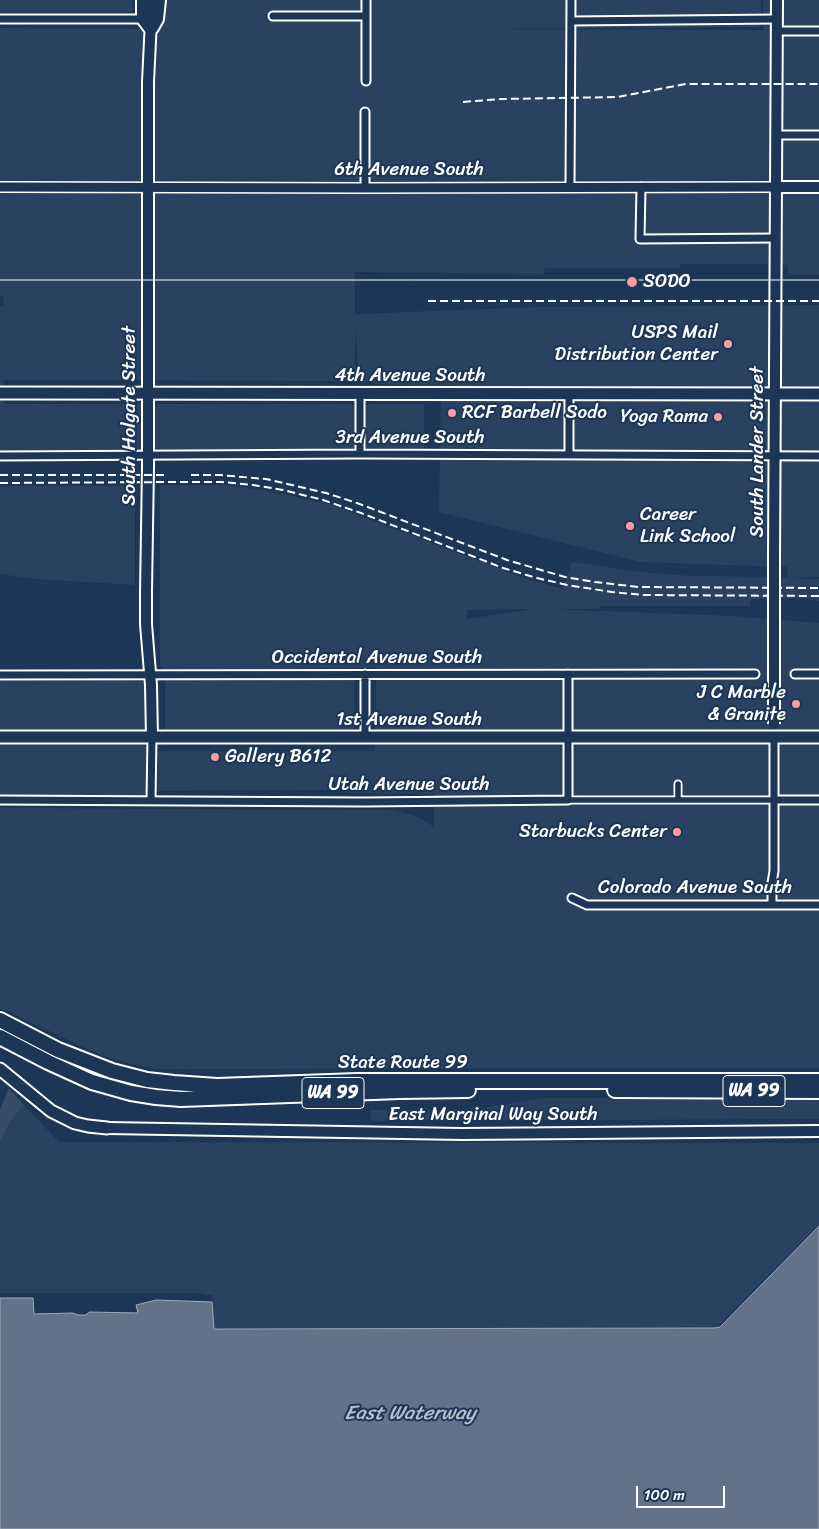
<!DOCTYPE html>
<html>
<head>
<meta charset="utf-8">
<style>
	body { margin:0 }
	#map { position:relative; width:819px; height:1529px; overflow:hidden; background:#1d3557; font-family:Sriracha,sans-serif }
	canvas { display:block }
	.scale { position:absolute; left:636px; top:1486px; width:89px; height:22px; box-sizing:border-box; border:2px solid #fff; border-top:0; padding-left:6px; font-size:15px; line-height:18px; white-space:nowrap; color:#fff; -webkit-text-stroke:4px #1d3557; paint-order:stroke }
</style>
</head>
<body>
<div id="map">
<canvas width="819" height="1529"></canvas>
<div class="scale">100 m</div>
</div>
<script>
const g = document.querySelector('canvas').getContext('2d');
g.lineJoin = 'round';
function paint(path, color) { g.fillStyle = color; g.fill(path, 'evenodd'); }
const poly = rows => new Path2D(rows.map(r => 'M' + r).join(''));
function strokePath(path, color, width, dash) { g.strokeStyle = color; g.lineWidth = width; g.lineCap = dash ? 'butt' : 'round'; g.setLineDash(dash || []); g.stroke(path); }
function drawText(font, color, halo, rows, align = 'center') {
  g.font = font + ' Sriracha,sans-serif'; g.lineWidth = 4; g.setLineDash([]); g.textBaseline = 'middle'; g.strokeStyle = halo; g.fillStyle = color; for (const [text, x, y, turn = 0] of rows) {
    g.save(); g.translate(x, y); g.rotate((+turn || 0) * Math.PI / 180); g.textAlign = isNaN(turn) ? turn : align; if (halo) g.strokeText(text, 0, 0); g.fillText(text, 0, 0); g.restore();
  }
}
const built = poly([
	[0,0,133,0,132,12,0,12],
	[164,0,761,0,761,27,478,29,763,30,763,0,819,0,819,275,788,274,788,265,762,264,680,264,680,268,545,268,544,274,355,272,355,314,537,307,819,305,819,577,789,578,819,579,819,601,800,598,751,599,750,606,600,606,598,609,551,609,733,616,819,623,819,1068,158,1069,135,1065,113,1059,89,1050,0,1008,0,808,395,810,418,817,434,827,434,794,349,793,348,790,158,791,158,752,162,751,375,751,376,668,163,670,160,664,160,485,224,485,268,491,329,504,524,578,563,589,572,562,641,572,691,576,788,577,787,567,640,562,439,512,441,386,395,385,359,382,355,324,355,381,4,380,4,404,424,404,424,448,0,452,0,306,4,305,3,296,0,296,0,28,162,29],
	[527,609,527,610,466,619,467,610],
	[0,486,135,486,135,585,36,579,0,574],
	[165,680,354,680,354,729,165,729],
	[0,681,147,681,147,795,0,795],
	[544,1098,819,1098,819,1119,371,1121,370,1110,478,1109],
	[24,1105,59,1142,819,1143,819,1224,718,1326,714,1328,213,1328,212,1295,203,1295,202,1293,0,1293,0,1143,9,1123]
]);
const green = poly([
	[9,1088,24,1105,9,1123,0,1143,0,1109]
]);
const water = poly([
	[819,1226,819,1529,0,1529,0,1298,33,1298,34,1314,73,1313,78,1315,86,1315,89,1312,138,1313,136,1305,156,1300,212,1302,214,1329,714,1328,720,1327,819,1226]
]);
const pedestrian = poly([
	[678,784,678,800],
	[568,800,774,800]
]);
const minor = poly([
	[273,16,366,16],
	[0,19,142,19],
	[571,21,777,19],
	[777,31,819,31],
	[366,81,366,0],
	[365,112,365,188],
	[777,135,819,135],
	[570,187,571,0],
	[641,187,640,239,776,238],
	[360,394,360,454],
	[569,455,569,394],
	[0,456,360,454,819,456],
	[365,674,365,738],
	[795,674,819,674],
	[0,675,755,674],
	[0,800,364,802,568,800,568,674],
	[774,800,819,800],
	[151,801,152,737],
	[572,898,587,905,819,905],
	[772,905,772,883,774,871,774,737]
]);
const tertiary = poly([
	[0,187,365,188,776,187]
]);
const secondary = poly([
	[142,0,142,19,151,31],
	[152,0,148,82,148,467,146,592,146,624,151,685,152,737],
	[153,28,158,19,160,0],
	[776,187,819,187],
	[774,556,777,0],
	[107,1128,462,1134,819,1131]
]);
const primary = poly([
	[0,393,819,394],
	[0,737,819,737],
	[0,1069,51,1111,75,1123,88,1126,107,1128]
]);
const motorway = poly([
	[0,1020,58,1050,112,1071,147,1080,174,1083,217,1086,357,1081,819,1081],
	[0,1037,48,1062,92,1082,131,1093,156,1097,181,1099,400,1091,468,1090],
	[615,1090,819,1091]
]);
const tram = poly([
	[0,280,819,280]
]);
const rail = poly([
	[463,102,501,99,618,97,686,84,819,84],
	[428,301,819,301],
	[0,475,166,475],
	[191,475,219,475,266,479,326,493,357,503,507,560,565,577,595,582,639,587,819,588],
	[0,483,176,482,222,482,253,485,283,490,323,500,361,513,503,568,537,578,567,585,612,592,644,595,819,596]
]);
const secondaryBridge = poly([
	[774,556,774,724]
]);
const markers = [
	[632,282,6,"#ff9aa2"],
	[728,344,5,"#ff9aa2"],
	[452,413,5,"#ff9aa2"],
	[718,417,5,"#ff9aa2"],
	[630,526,5,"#ff9aa2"],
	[796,704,5,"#ff9aa2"],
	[215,757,5,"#ff9aa2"],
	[677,832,5,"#ff9aa2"]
];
const shields = [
	[754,1091,62],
	[333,1093,62]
];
const shieldNames = [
	["WA 99",754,1091],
	["WA 99",333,1093]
];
const streetNames = [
	["6th Avenue South",409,170],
	["4th Avenue South",410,376],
	["South Holgate Street",130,416,-90],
	["3rd Avenue South",410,438],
	["South Lander Street",758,452,-90],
	["Occidental Avenue South",377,658],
	["1st Avenue South",409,720],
	["Utah Avenue South",409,785],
	["Colorado Avenue South",695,888],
	["State Route 99",403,1063],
	["East Marginal Way South",493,1115]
];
const poiNames = [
	["SODO",643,282],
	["USPS Mail",718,333,"right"],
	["Distribution Center",718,355,"right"],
	["RCF Barbell Sodo",462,413],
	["Yoga Rama",708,417,"right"],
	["Career",640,515],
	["Link School",640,537],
	["J C Marble",786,693,"right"],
	["& Granite",786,715,"right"],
	["Gallery B612",225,757],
	["Starbucks Center",667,832,"right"]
];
const waterNames = [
	["East Waterway",410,1414]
];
paint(built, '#2a4161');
paint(green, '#364b69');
paint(water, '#617289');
strokePath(water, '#a0aab8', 1);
strokePath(pedestrian, '#fff', 9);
strokePath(minor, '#fff', 11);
strokePath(tertiary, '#fff', 12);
strokePath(secondary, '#fff', 14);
strokePath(primary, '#fff', 15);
strokePath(motorway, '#fff', 18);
strokePath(pedestrian, '#1d3557', 5.5);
strokePath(minor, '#1d3557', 7);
strokePath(tertiary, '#1d3557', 9);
strokePath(secondary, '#1d3557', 10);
strokePath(primary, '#1d3557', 11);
strokePath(motorway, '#1d3557', 14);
strokePath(tram, '#fff', 1);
strokePath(rail, '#fff', 2, [8, 4]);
strokePath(secondaryBridge, '#fff', 14, []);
strokePath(secondaryBridge, '#1d3557', 10);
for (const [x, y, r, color] of markers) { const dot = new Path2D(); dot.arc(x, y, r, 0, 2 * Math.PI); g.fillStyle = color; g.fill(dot); strokePath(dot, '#1d3557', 2); }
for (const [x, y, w] of shields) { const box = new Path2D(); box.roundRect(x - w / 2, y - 15.5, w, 31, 4); g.fillStyle = '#1d3557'; g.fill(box); strokePath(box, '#fff', 1); }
drawText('bold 18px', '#fff', null, shieldNames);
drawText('19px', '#fff', '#1d3557', streetNames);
drawText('19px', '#fff', '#1d3557', poiNames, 'left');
drawText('italic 20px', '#b8c0ca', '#1d3557', waterNames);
</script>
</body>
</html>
